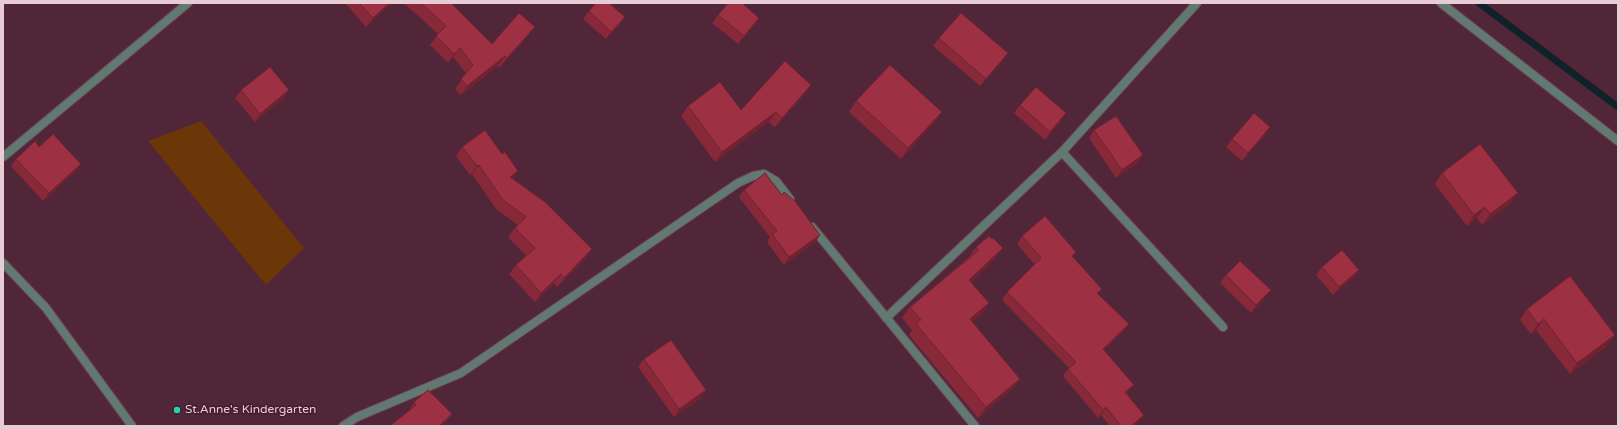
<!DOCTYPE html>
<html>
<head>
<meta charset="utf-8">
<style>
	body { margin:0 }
	#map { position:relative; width:1621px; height:429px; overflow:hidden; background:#502638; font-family:"Varela Round",sans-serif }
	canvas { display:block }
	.frame { position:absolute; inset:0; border:4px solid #e7cbd5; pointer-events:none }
</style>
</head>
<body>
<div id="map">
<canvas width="1621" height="429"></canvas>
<div class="frame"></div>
</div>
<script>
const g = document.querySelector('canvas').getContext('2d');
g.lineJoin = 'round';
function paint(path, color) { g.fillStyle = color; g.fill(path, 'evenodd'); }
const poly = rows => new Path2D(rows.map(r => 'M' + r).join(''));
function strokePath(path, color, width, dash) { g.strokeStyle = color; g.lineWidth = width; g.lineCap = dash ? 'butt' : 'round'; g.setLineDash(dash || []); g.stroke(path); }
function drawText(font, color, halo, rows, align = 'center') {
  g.font = font + ' "Varela Round",sans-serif'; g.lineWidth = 3; g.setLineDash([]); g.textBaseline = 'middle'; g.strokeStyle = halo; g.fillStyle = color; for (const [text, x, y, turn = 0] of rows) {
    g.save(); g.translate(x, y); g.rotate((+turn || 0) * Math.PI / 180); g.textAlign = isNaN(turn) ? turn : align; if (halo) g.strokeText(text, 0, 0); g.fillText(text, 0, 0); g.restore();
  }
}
const green = poly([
	[201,121,304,248,266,285,148,141]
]);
const stream = poly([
	[1479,3,1618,107]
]);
const minor = poly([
	[1062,152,1223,327],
	[3,157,188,3],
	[812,227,975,426],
	[3,263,46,308,132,426],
	[886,318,1062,152,1197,3],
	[343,426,357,417,461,373,738,183,753,176,764,174,776,181,790,199]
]);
const tertiary = poly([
	[1441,3,1618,141]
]);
const wall = poly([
	[345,3,392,3,366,27],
	[404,3,451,3,492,44,528,36,500,67,498,66,461,95,455,89,466,73,453,57,448,63,430,45,438,34],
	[589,11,625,17,619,25,606,39,583,19],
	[718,15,759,18,754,26,738,44,712,23],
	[939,38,1008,53,1002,61,980,86,933,46],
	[241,90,284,98,255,122,235,98],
	[805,94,775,127,769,122,715,162,681,116,688,106,741,110],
	[856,101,934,123,901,159,849,112],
	[1020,105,1061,121,1045,140,1014,113],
	[1094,130,1138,163,1116,178,1089,138],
	[1265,135,1242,161,1226,147,1232,139],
	[39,147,75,172,43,201,11,166,16,159],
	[462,147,513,179,586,258,557,287,554,283,535,302,509,274,516,265,526,255,508,237,515,228,518,225,496,209,472,174,470,175,456,156],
	[1442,173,1511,203,1482,225,1477,218,1467,226,1435,184],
	[744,190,782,195,820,235,815,242,784,265,767,242,770,237,739,197],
	[1022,236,1073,257,1098,294,1129,324,1123,331,1104,350,1128,393,1126,394,1138,423,1135,426,1110,426,1101,415,1098,418,1063,376,1069,368,1002,300,1007,292,1035,265,1017,244],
	[976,247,995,259,971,282,989,303,982,314,972,322,1020,379,1012,389,978,418,909,335,912,330,902,318,910,307,969,257],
	[1322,267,1359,270,1353,278,1333,295,1316,275],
	[1226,275,1265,298,1251,313,1220,283],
	[1527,309,1607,346,1570,374,1536,330,1531,334,1520,320],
	[644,359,706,390,701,398,674,417,638,367],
	[414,402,452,414,446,422,409,411]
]);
const shadedWall = poly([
	[389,3,392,3,366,27,373,18],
	[625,17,619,25,606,39,611,32],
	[759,18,754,26,738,44,744,36],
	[535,27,528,36,500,67,507,58],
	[460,48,453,57,448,63,454,54],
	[1008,53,1002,61,980,86,986,79],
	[505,56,498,66,461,95,467,86],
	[811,85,805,94,775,127,782,118],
	[289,90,284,98,255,122,260,114],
	[776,112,769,122,715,162,722,152],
	[942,112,934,123,901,159,908,148],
	[1066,113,1061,121,1045,140,1050,132],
	[1270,127,1265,135,1242,161,1248,153],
	[1143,155,1138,163,1116,178,1122,170],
	[81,164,75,172,43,201,49,193],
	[479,165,472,174,470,175,477,166],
	[518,171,512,181,510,177],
	[1518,193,1511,203,1482,225,1490,214],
	[1485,207,1477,218,1467,226,1474,215],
	[820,235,815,242,784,265,789,257],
	[1003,248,995,259,962,290,969,280],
	[592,249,586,258,557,287,564,278],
	[1359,270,1353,278,1333,295,1339,287],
	[561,274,554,283,535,302,541,293],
	[1271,290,1265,298,1251,313,1256,305],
	[989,303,982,314,963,330,970,319],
	[1544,319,1536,330,1531,334,1538,324],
	[1129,324,1123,331,1098,356,1103,349],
	[1615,335,1607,346,1570,374,1577,363],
	[1020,379,1012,389,978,418,986,407],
	[1134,385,1128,393,1119,400,1125,392],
	[706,390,701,398,674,417,679,409],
	[1106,407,1101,415,1098,418,1103,410],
	[452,414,446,422,442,426,439,426],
	[1144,415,1138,423,1135,426,1131,426]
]);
const building = poly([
	[359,3,389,3,373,18,359,3],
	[421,3,451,3,492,44,519,13,535,27,507,58,505,56,467,86,461,79,473,65,460,48,454,54,436,36,446,26,421,3],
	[596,3,609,3,625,17,611,32,589,11,596,3],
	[728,3,742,3,759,18,744,36,718,15,728,3],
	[961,13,1008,53,986,79,939,38,961,13],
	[785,61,811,85,782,118,776,112,722,152,688,106,720,82,741,110,785,61],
	[890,65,942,112,908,148,856,101,890,65],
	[270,67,289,90,260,114,241,90,270,67],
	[1036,87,1066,113,1050,132,1020,105,1036,87],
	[1254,113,1270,127,1248,153,1232,139,1254,113],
	[1116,116,1143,155,1122,170,1094,130,1116,116],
	[485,130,502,154,505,152,518,171,510,177,545,202,592,249,564,278,561,274,541,293,516,265,535,248,515,228,526,217,503,200,479,165,477,166,462,147,485,130],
	[53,134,81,164,49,193,16,159,35,141,39,147,53,134],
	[1480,144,1518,193,1490,214,1485,207,1474,215,1442,173,1480,144],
	[765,173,782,195,784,192,795,201,820,235,789,257,772,234,777,231,744,190,765,173],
	[1045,216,1076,252,1072,256,1102,289,1097,293,1129,324,1103,349,1134,385,1125,392,1144,415,1131,426,1121,426,1106,407,1103,410,1068,369,1076,362,1007,292,1041,258,1022,236,1045,216],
	[989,236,992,239,993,238,1003,248,969,280,989,303,970,319,1020,379,986,407,916,324,921,320,910,307,979,250,976,247,989,236],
	[1342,250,1359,270,1339,287,1322,267,1342,250],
	[1240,261,1271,290,1256,305,1226,275,1240,261],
	[1570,276,1615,335,1577,363,1544,319,1538,324,1527,309,1570,276],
	[671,340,706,390,679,409,644,359,671,340],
	[428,390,452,414,439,426,390,426,416,405,414,402,428,390]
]);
const markers = [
	[177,410,4,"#1fd5b0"]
];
const poiNames = [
	["St.Anne's Kindergarten",185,410]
];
paint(green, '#6b3608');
strokePath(stream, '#10212a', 7);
strokePath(minor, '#6b4454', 10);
strokePath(tertiary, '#6b4454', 10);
strokePath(minor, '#627972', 8);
strokePath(tertiary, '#627972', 8);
paint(wall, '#88293a');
paint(shadedWall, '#6f2230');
paint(building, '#9e3044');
strokePath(building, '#6f2230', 1);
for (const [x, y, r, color] of markers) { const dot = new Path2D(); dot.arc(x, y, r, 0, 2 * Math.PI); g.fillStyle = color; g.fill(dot); strokePath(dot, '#451c2e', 1.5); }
drawText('12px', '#e7cbd5', '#451c2e', poiNames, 'left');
</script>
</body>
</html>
